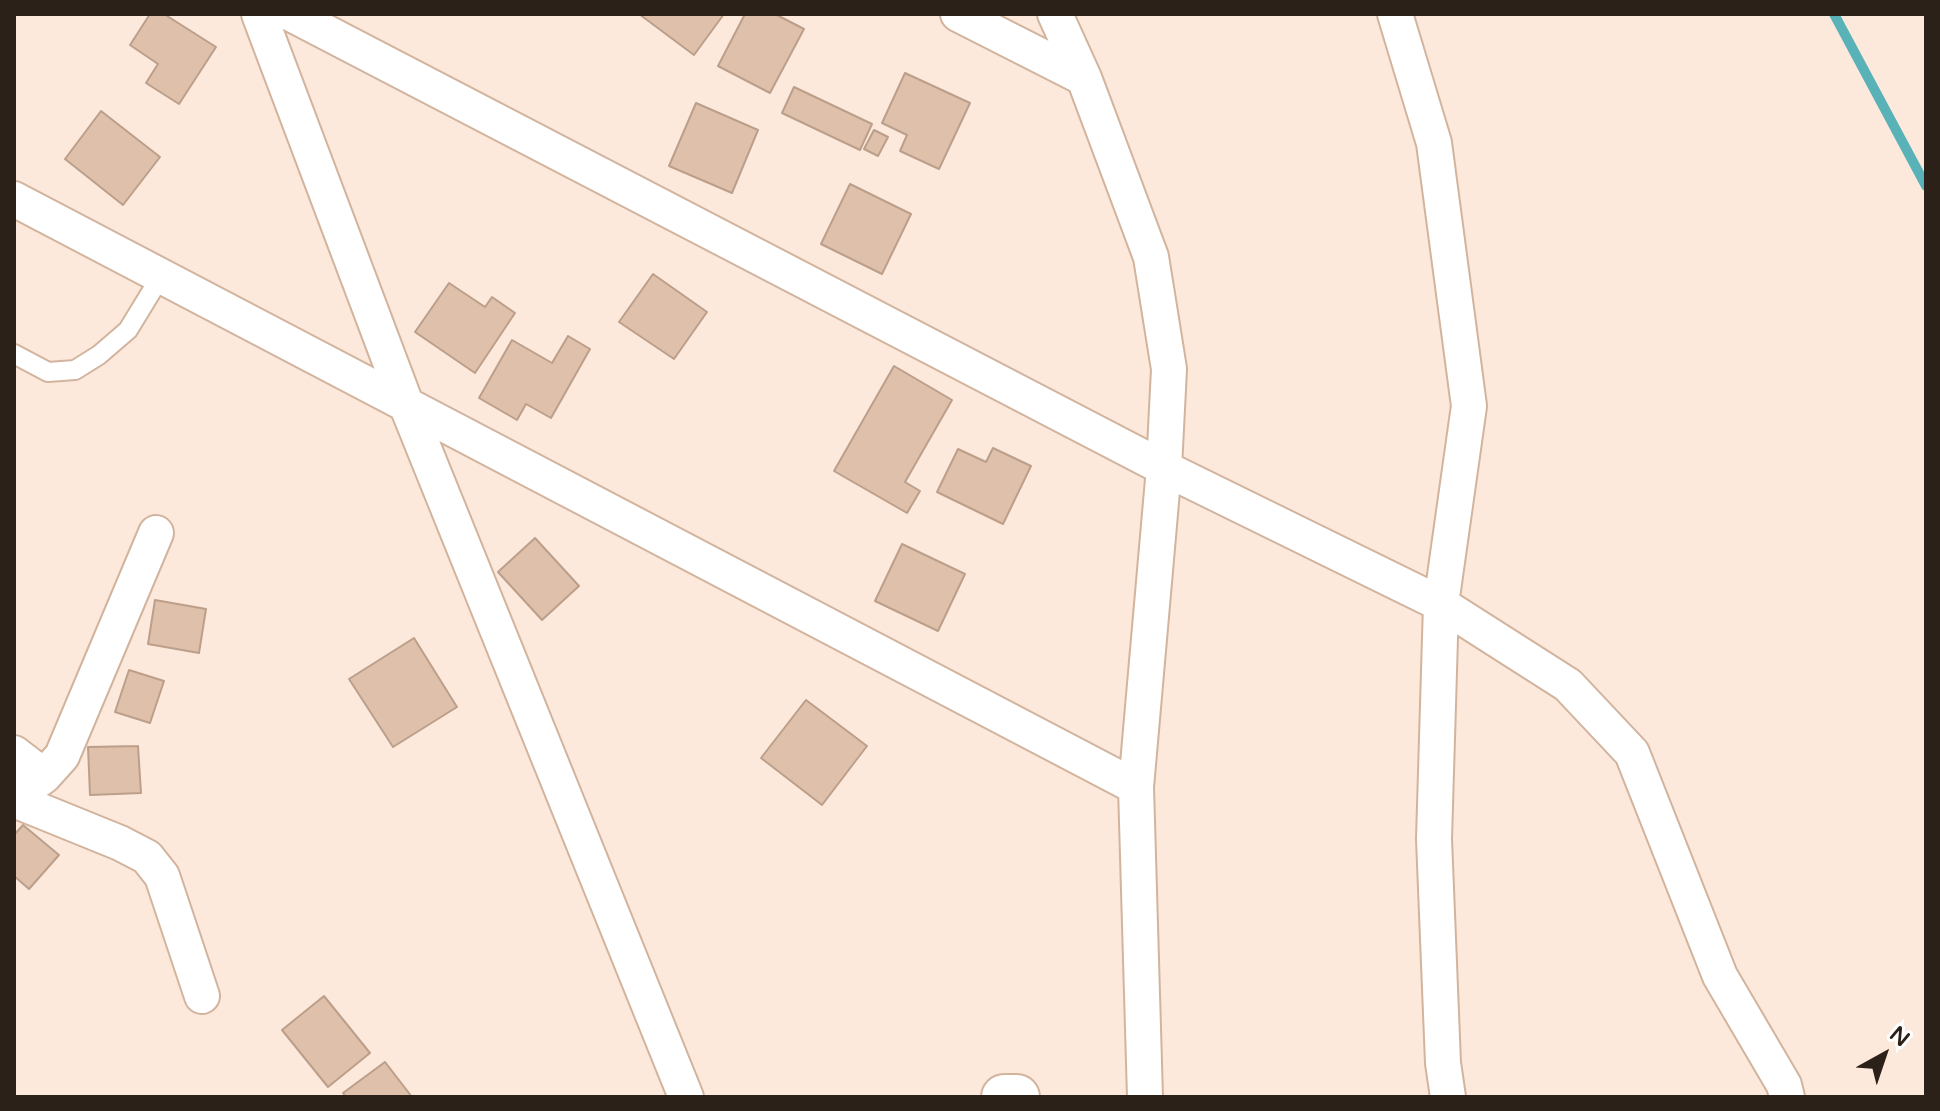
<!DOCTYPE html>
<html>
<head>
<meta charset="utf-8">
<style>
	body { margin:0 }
	#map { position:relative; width:1940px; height:1111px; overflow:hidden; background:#fce9dc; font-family:"Varela Round",sans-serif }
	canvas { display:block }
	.frame { position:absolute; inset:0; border:16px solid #2c2118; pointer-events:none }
	.north { position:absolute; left:1844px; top:1015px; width:80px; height:80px; -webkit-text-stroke:6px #fff; paint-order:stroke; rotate:40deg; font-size:22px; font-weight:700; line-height:32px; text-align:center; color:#2c2118 }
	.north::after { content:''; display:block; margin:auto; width:28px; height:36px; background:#2c2118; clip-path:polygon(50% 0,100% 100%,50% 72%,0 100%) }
</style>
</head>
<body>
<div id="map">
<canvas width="1940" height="1111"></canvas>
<div class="frame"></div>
<div class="north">N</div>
</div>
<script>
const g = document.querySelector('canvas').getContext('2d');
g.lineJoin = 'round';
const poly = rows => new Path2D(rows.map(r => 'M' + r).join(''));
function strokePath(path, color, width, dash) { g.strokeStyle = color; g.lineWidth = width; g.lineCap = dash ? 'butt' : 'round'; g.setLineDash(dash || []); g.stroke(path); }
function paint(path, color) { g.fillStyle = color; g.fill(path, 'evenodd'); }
const stream = poly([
	[1834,14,1926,186]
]);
const building = poly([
	[150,14,164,14,216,47,179,104,146,83,158,64,130,45,150,14],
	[639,14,724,14,694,55,639,14],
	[745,14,775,14,804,29,770,93,718,66,745,14],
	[905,73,970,103,939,169,900,151,907,135,882,123,905,73],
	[794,87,872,124,860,150,782,113,794,87],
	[696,103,758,130,732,193,669,166,696,103],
	[101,111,160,157,123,205,65,159,101,111],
	[874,130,888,137,878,156,864,149,874,130],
	[850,184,911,214,882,274,821,244,850,184],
	[653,274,707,312,674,359,619,322,653,274],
	[449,283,485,307,492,297,515,313,475,373,415,332,449,283],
	[568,336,590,349,551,418,526,404,517,420,479,398,512,340,552,363,568,336],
	[894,366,952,400,905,482,920,491,907,513,834,471,894,366],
	[993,448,1031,466,1003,524,937,492,958,449,986,462,993,448],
	[535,538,579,586,542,620,498,572,535,538],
	[902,544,965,574,938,631,875,601,902,544],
	[155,600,206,609,199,653,148,644,155,600],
	[414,638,457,707,393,747,349,679,414,638],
	[129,670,164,681,150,723,115,712,129,670],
	[806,700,867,746,822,805,761,758,806,700],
	[138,746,141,793,90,795,88,747,138,746],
	[23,825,59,855,29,889,14,876,14,835,23,825],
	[324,996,370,1053,328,1087,282,1030,324,996],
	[385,1062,412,1097,346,1097,343,1093,385,1062]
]);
const lane = poly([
	[14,354,48,372,75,370,99,355,128,330,161,276]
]);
const street = poly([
	[259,14,406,404,686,1097],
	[291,14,1164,468,1441,604,1568,685,1632,753,1720,976,1784,1085,1787,1097],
	[958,14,1084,78],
	[1055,14,1084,78,1151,257,1169,369,1164,468,1136,787,1145,1097],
	[1395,14,1434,143,1469,406,1441,604,1434,839,1443,1063,1448,1097],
	[14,199,1136,787],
	[14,753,44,776],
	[14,797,44,776,62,756,156,533],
	[14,800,120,843,147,857,162,876,202,996]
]);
const primary = poly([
	[1004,1097,1017,1097]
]);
strokePath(stream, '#5ab2b9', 10);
paint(building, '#dfc0aa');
strokePath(building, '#bc9f8a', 2);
strokePath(lane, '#d2b49e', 22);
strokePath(street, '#d2b49e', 38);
strokePath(primary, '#d2b49e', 48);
strokePath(lane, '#fff', 18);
strokePath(street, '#fff', 34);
strokePath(primary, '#fff', 44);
</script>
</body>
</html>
